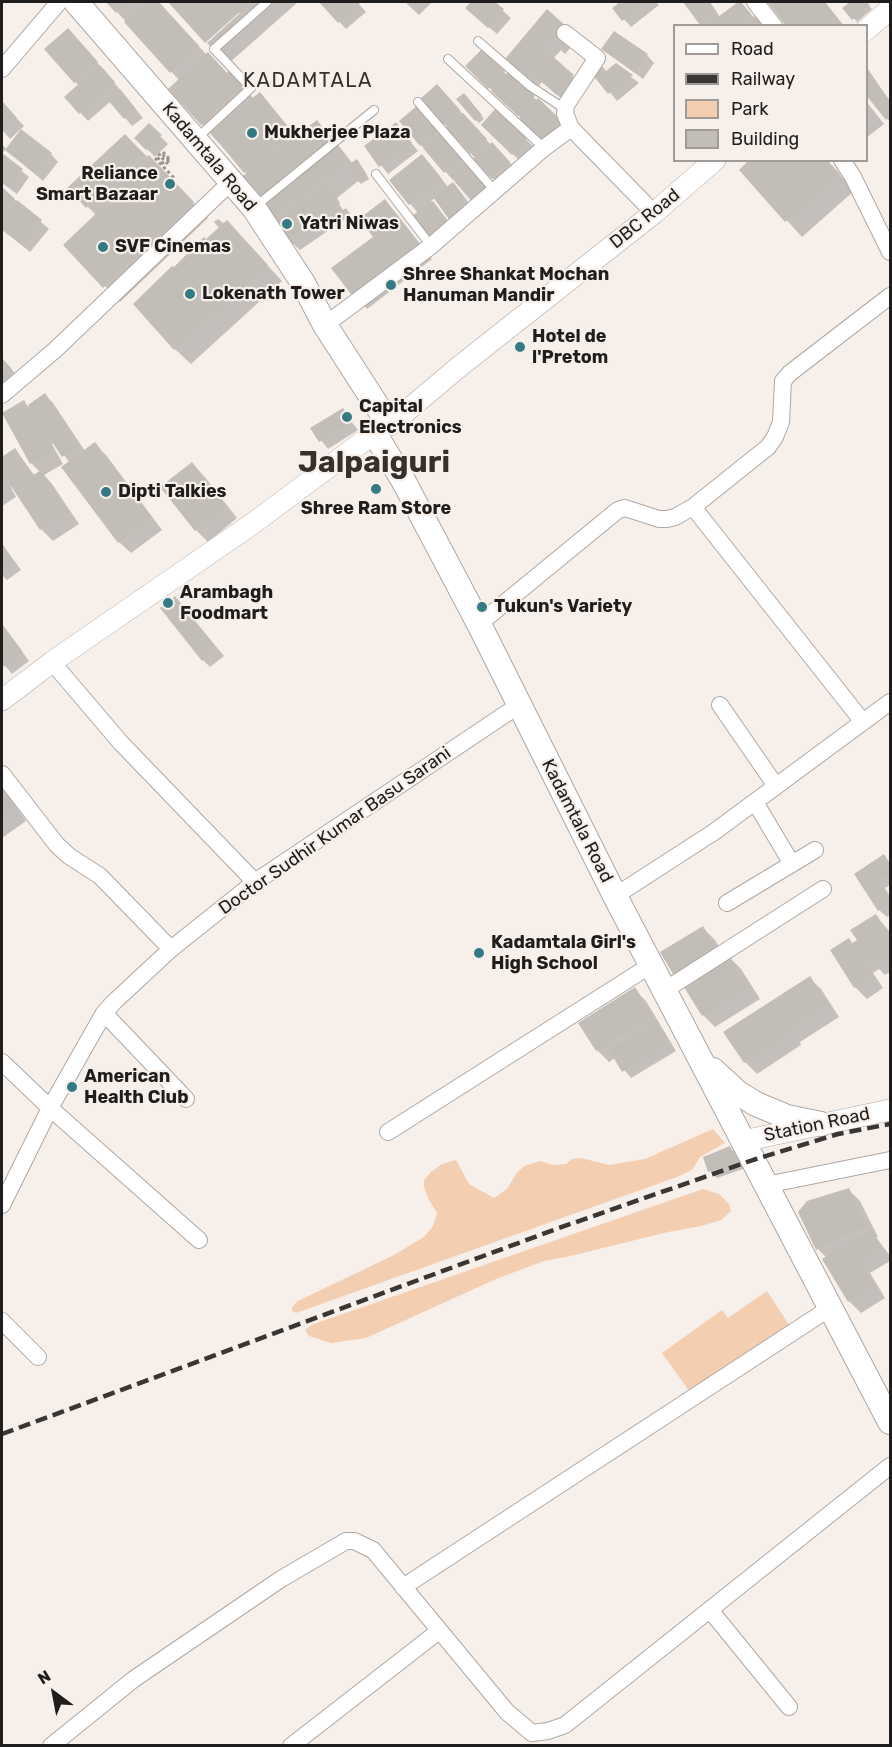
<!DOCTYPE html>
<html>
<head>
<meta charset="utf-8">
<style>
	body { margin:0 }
	#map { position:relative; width:892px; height:1747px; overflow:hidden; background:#f6efea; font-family:Rubik,sans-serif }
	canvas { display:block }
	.frame { position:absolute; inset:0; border:3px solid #201e1c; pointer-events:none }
	.legend { position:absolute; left:673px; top:24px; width:195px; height:138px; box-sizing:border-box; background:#f6efea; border:2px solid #a09b98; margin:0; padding:8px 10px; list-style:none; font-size:18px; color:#201e1c }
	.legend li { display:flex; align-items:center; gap:12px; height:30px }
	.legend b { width:30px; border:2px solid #a09b98 }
	.north { position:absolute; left:24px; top:1663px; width:60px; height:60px; -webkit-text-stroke:4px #f6efea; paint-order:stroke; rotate:328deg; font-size:16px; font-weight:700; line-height:24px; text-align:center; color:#201e1c }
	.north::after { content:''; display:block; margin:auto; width:21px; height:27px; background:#201e1c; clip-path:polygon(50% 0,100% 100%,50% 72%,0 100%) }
</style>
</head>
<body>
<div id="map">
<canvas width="892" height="1747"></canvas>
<div class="frame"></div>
<ul class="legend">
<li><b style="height:8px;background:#fff"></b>Road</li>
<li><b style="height:8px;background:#393634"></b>Railway</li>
<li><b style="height:16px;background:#f3ceb1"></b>Park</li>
<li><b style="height:16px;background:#c3bdb8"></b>Building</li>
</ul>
<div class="north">N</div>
</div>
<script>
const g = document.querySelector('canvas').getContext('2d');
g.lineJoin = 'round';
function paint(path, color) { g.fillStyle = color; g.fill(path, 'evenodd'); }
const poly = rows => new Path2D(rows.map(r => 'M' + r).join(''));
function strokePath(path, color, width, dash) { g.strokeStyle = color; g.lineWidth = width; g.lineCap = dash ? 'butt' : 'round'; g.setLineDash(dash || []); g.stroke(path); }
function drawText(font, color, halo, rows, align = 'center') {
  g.font = font + ' Rubik,sans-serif'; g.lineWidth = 4.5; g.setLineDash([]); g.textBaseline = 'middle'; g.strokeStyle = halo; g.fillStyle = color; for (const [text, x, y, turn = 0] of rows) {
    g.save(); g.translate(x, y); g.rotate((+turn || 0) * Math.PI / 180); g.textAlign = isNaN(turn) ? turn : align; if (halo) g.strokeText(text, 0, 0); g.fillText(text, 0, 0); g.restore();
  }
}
const green = poly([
	[713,1129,725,1143,700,1157,692,1170,677,1177,296,1313,292,1311,292,1307,298,1301,394,1255,424,1237,433,1226,437,1213,428,1198,424,1187,424,1180,431,1172,442,1164,456,1160,469,1184,494,1198,507,1189,516,1174,524,1166,540,1161,553,1165,566,1164,572,1159,581,1158,609,1165,645,1159],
	[703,1189,719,1194,729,1204,731,1211,721,1220,701,1226,668,1232,566,1257,544,1261,496,1279,366,1338,331,1343,309,1336,305,1330,311,1325],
	[767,1291,791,1328,690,1392,662,1353,722,1310,728,1318]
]);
const shadow = poly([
	[108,2,157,2,207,55,228,74,229,73,254,99,260,94,297,137,317,122,332,137,353,164,360,165,369,179,361,184,358,181,336,199,343,210,346,208,338,197,351,215,300,250,288,239,277,223,247,174,170,89,179,80],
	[170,2,298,2,228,64,207,43,240,13,238,11,205,41],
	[321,2,357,2,366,12,346,29],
	[405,2,432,2,419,15],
	[472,2,493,2,511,18,497,34,467,8],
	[622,2,656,2,659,5,631,27,614,8],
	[685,2,710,2,720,17,740,2,762,26,702,26],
	[769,2,824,2,844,26,788,26],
	[853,2,865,2,872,9,857,22,845,8],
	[547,11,578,39,565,54,561,50,553,59,585,88,570,106,542,82,538,87,518,71],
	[79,42,108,75,143,118,132,126,111,101,88,121,66,97,79,86,46,50],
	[603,49,647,55,654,63,643,79],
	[482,51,507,75,508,74,568,129,551,147,467,66],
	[616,65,639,83,617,101,595,74,607,72],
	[866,67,890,101,890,122,866,93],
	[444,93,491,145,492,144,517,170,500,186,422,99],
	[467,98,484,119,479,123,476,120],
	[866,101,884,124,866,138],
	[2,103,24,126,10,139,2,130],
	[418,107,469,167,453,180,421,145],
	[496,111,534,147,520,161,483,125],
	[396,124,418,151,388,174,366,146],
	[149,125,168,144,155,157,136,138],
	[125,136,165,173,208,218,120,302,105,286,96,215,69,188],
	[2,144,7,150,51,154,58,162,43,181,6,149,2,153],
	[2,155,29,177,17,194,2,183],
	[827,160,854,191,802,237,741,170],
	[429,163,448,187,431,201,457,234,418,213,391,180],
	[2,189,49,229,30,252,3,230,2,231],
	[385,201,396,213,432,259,367,309,356,297],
	[218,219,242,238,282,281,191,364,175,349,174,270,220,229,214,222],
	[2,359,23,382,2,402],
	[45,395,53,403,85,451,94,444,106,455,162,530,131,553,119,542,70,463,54,442,52,444,63,464,44,475,52,484,79,524,53,541,41,529,8,482,16,497,2,506,2,459,15,450,35,476,41,473,32,464,4,413,24,402,28,407],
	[342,410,358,430,328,449,312,429],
	[192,464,204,476,237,518,208,542,196,530],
	[2,544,21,570,7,580,2,575],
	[175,598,224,656,210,667,203,660],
	[2,624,29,661,12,674,2,662],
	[2,785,26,821,2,838],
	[884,856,890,863,890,885,885,888,890,897,890,915,887,917,879,910,856,874],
	[876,916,890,932,890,972,885,975,879,969,873,973,883,988,867,999,855,987,853,945,859,941],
	[703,928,715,940,726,959,729,957,741,969,760,999,715,1027,704,1016,684,984],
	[809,978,821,989,839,1017,800,1042,801,1045,757,1074,745,1062],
	[634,989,646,1001,676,1051,631,1078,615,1058,609,1062,597,1050,580,1024],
	[730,1148,738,1155,743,1169,717,1178,710,1171],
	[848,1189,860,1201,878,1237,876,1237,890,1256,890,1261,870,1273,885,1298,861,1313,849,1301,827,1258,818,1249]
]);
const building = poly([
	[106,2,130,2,116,13],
	[147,2,159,2,199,46,170,73,124,22],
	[168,2,251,2,205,43],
	[319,2,358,2,360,3,338,23],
	[471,2,495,2,504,9,488,28,465,8],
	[620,2,646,2,622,21,612,8],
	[683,2,709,2,717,13,700,25],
	[738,2,741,2,751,14,736,26,706,26],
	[767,2,825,2,844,26,786,26],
	[850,2,867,2,870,5,852,20,842,8],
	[547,9,567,27,553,44,548,39,542,47,574,75,557,95,530,72,525,77,505,59],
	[755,16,763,26,743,26],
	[68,28,98,62,74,83,44,49],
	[614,31,648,54,635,73,601,49],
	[482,49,505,71,488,89,465,66],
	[208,52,227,73,229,71,243,86,201,125,168,89],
	[616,63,633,75,608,94,592,74,602,66,606,71],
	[100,65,115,82,79,114,64,97],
	[866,66,890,103,890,116,886,120,866,95],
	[508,72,535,96,518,116,491,91],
	[437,84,460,110,443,125,420,99],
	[120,89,136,109,124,119,107,99],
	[260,92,293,133,244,173,210,132],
	[464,93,482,115,475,121,456,99],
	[538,98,562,121,542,141,519,119],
	[2,101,17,118,2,132],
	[418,105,439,130,420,146,399,121],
	[496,108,527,139,512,155,481,125],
	[463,113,487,139,470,154,446,128],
	[317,120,349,161,271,219,240,178],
	[396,122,412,143,379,167,364,146],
	[149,123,162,135,146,150,134,138],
	[21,129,52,153,35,174,5,150],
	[441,133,462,158,444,173,423,148],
	[125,134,143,153,86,208,67,188],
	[492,142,510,162,492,179,473,159],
	[2,153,23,169,8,187,2,182],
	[422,154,442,179,409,205,389,180],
	[149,155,194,202,103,288,63,245,103,207,105,210,117,199,111,192],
	[357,159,367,175,356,182,346,166],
	[749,160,827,160,840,174,785,222,739,170],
	[466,163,490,190,474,204,450,176],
	[453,182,472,207,451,222,433,197],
	[328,184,340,203,287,240,274,221],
	[2,187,15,199,2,215],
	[385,199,421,247,354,298,331,268,373,237,359,219],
	[17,200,42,220,22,245,2,230,2,219],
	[433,201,451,225,431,240,413,215],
	[227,220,268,265,174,350,133,304,172,266,174,267,204,237,206,239],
	[2,358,12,369,2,379],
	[45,393,80,446,62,457,28,405],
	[24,400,53,452,30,464,2,413],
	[343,408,352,422,319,442,310,428],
	[95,442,152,517,118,543,61,467],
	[15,448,32,473,11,487,2,473,2,457],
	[192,462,226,506,195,531,160,487],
	[41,470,68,512,40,530,13,489],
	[2,543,14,562,2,570],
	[175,596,217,648,202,661,160,608],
	[2,624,23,652,4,667,2,664],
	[2,788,16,809,2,818],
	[884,854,890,864,890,873,878,880,890,899,890,903,878,911,854,874],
	[876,914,890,936,890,953,872,965,868,957,862,960,872,976,854,988,830,950,849,938,852,943,857,940,850,930],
	[703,926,719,953,676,979,660,952],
	[729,955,749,987,702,1016,682,984],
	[810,976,828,1004,789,1030,791,1033,744,1063,723,1032],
	[635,987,653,1015,596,1051,578,1023],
	[656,1022,669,1043,622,1072,609,1050],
	[730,1146,736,1161,708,1172,703,1157],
	[849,1188,867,1225,816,1250,798,1212,807,1201],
	[871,1229,882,1247,860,1261,875,1286,848,1302,822,1259]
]);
const path = poly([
	[163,152,170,160,169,161,161,153,159,155,167,163,165,165,157,157,155,158,175,179]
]);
const service = poly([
	[478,41,530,86,565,109],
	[448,59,544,148],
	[418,102,495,191],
	[196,139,251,88,214,49,267,2],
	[376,174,431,246],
	[256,206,374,110]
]);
const minor = poly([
	[755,2,774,26],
	[565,33,597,58,566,105,565,114,571,128],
	[2,69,59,2],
	[842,160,853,177,890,252],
	[325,325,431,246,544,148,571,128,654,213],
	[2,395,55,350,232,181],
	[693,507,863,722],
	[479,624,618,510,625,508,659,519,667,519,675,517,693,507,768,447,775,437,781,422,783,381,790,373,890,296],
	[52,662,121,743,255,882],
	[720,705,776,786],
	[2,774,57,845,69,856,100,876,171,949],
	[755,802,792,864],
	[615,896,714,832,890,702],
	[727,903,815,850],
	[665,990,823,889],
	[104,1013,186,1099],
	[2,1062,50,1108,199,1240],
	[388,1132,651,965],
	[766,1185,890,1160],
	[2,1205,50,1108,104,1013,114,1002,171,949,255,882,519,705],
	[2,1321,38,1357],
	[403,1587,830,1308],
	[710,1610,789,1707],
	[51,1746,134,1679,281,1579,346,1541,354,1541,373,1550,507,1712,532,1733,548,1731,565,1725,890,1466],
	[291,1746,439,1631]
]);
const tertiary = poly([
	[866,30,890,9],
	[390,425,460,366,654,213,715,160],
	[2,700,52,662,252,524,373,434],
	[743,1141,890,1110]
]);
const secondary = poly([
	[76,2,254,208,303,283,325,325,383,415],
	[376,436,403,480,479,624,615,896,890,1422],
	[713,1070,738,1093,756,1104,787,1117,821,1124]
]);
const rail = poly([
	[2,1434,559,1228,753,1160,838,1134,890,1124]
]);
const markers = [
	[252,133,6,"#347a85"],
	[170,184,6,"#347a85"],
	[287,224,6,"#347a85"],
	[103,247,6,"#347a85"],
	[391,285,6,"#347a85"],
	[190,294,6,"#347a85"],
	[520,347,6,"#347a85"],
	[347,417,6,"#347a85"],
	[376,489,6,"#347a85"],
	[106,492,6,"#347a85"],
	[168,603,6,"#347a85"],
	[482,607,6,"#347a85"],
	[479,953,6,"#347a85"],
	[72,1087,6,"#347a85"]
];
const poiNames = [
	["Mukherjee Plaza",264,133],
	["Reliance",158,174,"right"],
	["Smart Bazaar",158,195,"right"],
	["Yatri Niwas",299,224],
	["SVF Cinemas",115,247],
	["Shree Shankat Mochan",403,275],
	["Hanuman Mandir",403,296],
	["Lokenath Tower",202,294],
	["Hotel de",532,337],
	["l'Pretom",532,358],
	["Capital",359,407],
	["Electronics",359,428],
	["Dipti Talkies",118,492],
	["Shree Ram Store",376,509,"center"],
	["Arambagh",180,593],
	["Foodmart",180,614],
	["Tukun's Variety",494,607],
	["Kadamtala Girl's",491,943],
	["High School",491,964],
	["American",84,1077],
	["Health Club",84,1098]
];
const streetNames = [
	["Kadamtala Road",209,157,50],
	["DBC Road",645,219,-39],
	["Kadamtala Road",577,821,63],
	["Doctor Sudhir Kumar Basu Sarani",335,831,-35],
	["Station Road",817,1125,-12]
];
const neighbourhoodNames = [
	["KADAMTALA",308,81]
];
const townNames = [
	["Jalpaiguri",374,463]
];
paint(green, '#f3ceb1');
paint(shadow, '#0003');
paint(building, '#c3bdb8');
strokePath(service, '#aea8a4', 10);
strokePath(minor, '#aea8a4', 18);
strokePath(tertiary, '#aea8a4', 22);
strokePath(secondary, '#aea8a4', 26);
strokePath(path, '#999491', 3, [3, 3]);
strokePath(service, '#fff', 8);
strokePath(minor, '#fff', 16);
strokePath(tertiary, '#fff', 21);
strokePath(secondary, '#fff', 24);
strokePath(rail, '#393634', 4.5, [12, 6]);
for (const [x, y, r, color] of markers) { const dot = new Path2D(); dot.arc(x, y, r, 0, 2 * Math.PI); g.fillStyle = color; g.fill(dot); strokePath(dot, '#f6efea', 2); }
drawText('bold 18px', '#201e1c', '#f6efea', poiNames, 'left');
drawText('18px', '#201e1c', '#f6efea', streetNames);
g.letterSpacing = '1.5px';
drawText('20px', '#35302c', '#f6efea', neighbourhoodNames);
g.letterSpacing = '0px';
drawText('bold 30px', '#35302c', '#f6efea', townNames);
</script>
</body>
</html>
